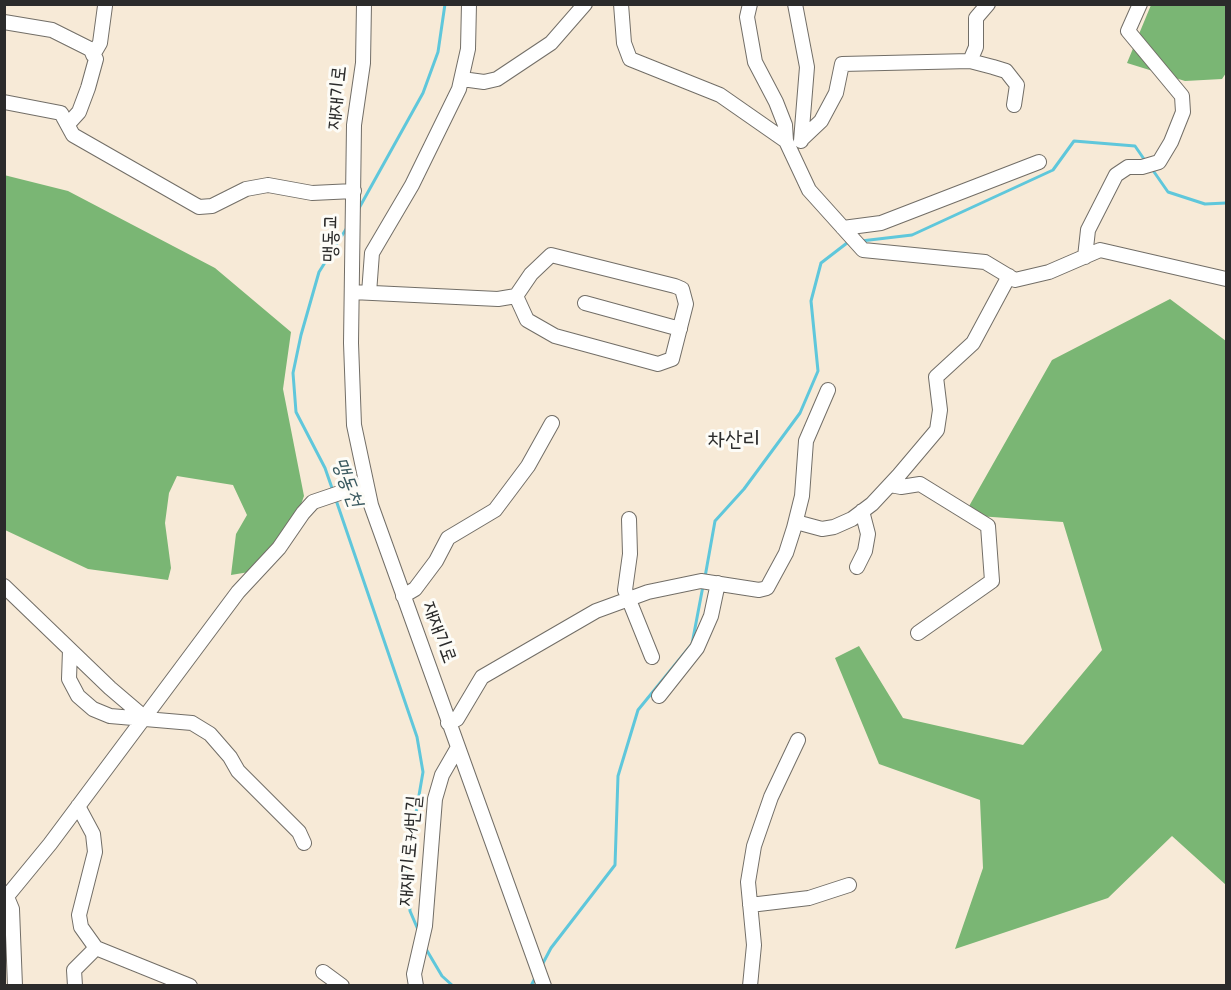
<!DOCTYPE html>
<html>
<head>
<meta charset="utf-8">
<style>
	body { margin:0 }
	#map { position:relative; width:1231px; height:990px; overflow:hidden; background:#f7ead7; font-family:"Indie Flower",sans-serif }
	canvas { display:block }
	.frame { position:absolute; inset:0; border:6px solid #2b2b2b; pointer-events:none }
</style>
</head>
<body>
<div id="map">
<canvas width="1231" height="990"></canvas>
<div class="frame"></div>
</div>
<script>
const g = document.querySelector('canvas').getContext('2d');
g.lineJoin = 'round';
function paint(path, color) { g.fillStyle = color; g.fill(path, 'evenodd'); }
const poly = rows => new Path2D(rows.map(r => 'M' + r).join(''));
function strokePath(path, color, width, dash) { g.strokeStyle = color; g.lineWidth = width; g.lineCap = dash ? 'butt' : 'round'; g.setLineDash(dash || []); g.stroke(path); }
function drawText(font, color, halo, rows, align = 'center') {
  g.font = font + ' "Indie Flower","Poor Story",sans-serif'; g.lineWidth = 6; g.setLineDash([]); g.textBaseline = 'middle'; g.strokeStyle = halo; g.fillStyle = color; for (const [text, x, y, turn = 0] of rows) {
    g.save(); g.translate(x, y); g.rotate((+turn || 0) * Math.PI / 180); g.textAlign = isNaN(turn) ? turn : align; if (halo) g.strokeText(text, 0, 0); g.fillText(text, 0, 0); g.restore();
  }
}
const forest = poly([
	[1151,5,1226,5,1226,73,1222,79,1185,81,1127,63],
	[4,175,68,191,215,268,291,332,283,389,304,496,293,527,249,572,231,575,236,534,247,515,233,485,177,476,169,493,165,523,171,568,168,580,88,569,5,530],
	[1170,299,1226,341,1226,885,1172,836,1108,898,955,949,983,868,980,800,879,764,835,658,859,646,903,718,1023,745,1102,650,1063,522,964,515,1052,360]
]);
const stream = poly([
	[1152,169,1168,192,1205,204,1226,203],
	[358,210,423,93,438,52,445,4],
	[861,241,912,235,1053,170,1074,141,1135,146,1146,162],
	[333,491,325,468,296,412,293,373,301,335,319,272,348,226],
	[336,500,417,737,423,772,407,865,410,911,419,932],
	[705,577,715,521,744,489,800,413,818,371,811,301,821,263,847,243,852,242],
	[426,949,442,976,453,986],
	[542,965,551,948,615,865,618,776,638,710,692,644,703,586],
	[531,986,535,978]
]);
const minor = poly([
	[364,4,363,63,354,125,351,343,354,425,371,505,544,986],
	[621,4,624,43,630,59,720,95,786,141,809,190,863,250,985,262,1015,280,1049,272,1100,250,1226,279],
	[750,4,747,17,755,62,776,102,785,125,786,141],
	[795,4,807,67,801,141],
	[4,22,52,30,90,49,96,59,88,88,79,112,69,123],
	[93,55,100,43,105,6],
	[970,61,976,47,976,18,988,4],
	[462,79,484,82,497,79,551,43,585,4],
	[4,102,61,113,73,135,199,207,212,206,246,189,268,185,312,193,354,191],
	[803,138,821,121,836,93,842,64,970,61,993,67,1006,71,1017,85,1014,105],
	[843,228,881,223,1039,162],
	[1085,257,1088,230,1116,175,1128,167,1142,167,1159,162,1171,142,1183,112,1182,96,1128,31,1140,4],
	[352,292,498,299,516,296,531,274,551,255,675,286,682,289,686,304,672,359,658,364,555,336,527,320,516,296],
	[369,293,372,253,412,185,459,89,468,49,469,4],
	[585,303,680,329],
	[890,485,901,487,920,484,988,526,992,581,918,633],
	[629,519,630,554,625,590,652,657],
	[796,522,822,529,834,527,852,519,872,504,899,475,937,430,940,410,936,377,973,343,1009,276],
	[857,567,865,551,868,534,862,511],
	[4,586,110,688,144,717],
	[403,596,415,589,436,561,448,538,495,510,528,466,552,423],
	[70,650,69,679,78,696,93,709,110,716,192,723,210,734,230,757,238,771,299,832,304,843],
	[659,696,697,648,711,616,718,583],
	[448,723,457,719,482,677,596,611,648,592,701,581,759,590,767,588,786,553,794,528,802,496,806,441,828,390],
	[78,806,93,834,95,852,79,915,81,927,96,948,190,986],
	[7,897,12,909,15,986],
	[4,900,50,844,238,592,279,548,303,513,313,502,366,484],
	[750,905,809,898,849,885],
	[323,972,342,986],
	[75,986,74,970,96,948],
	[416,986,414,974,425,926,435,799,442,775,457,749],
	[750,986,754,945,748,882,754,846,771,797,798,740]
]);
const streetNames = [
	["재재기로",339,98,-84],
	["맹동교",333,238,-89],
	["재재기로",437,633,70],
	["재재기로71번길",412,851,-85]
];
const waterNames = [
	["맹동천",345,483,69]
];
const quarterNames = [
	["차산리",734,442]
];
paint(forest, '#7ab674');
strokePath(stream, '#5fc7db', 3);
strokePath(minor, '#726e67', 16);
strokePath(minor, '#fff', 14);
drawText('20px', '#2b2b2b', '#fdfcf7', streetNames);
drawText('italic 21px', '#3b5a60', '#fdfcf7', waterNames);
drawText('22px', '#2b2b2b', '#fdfcf7', quarterNames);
</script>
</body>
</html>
